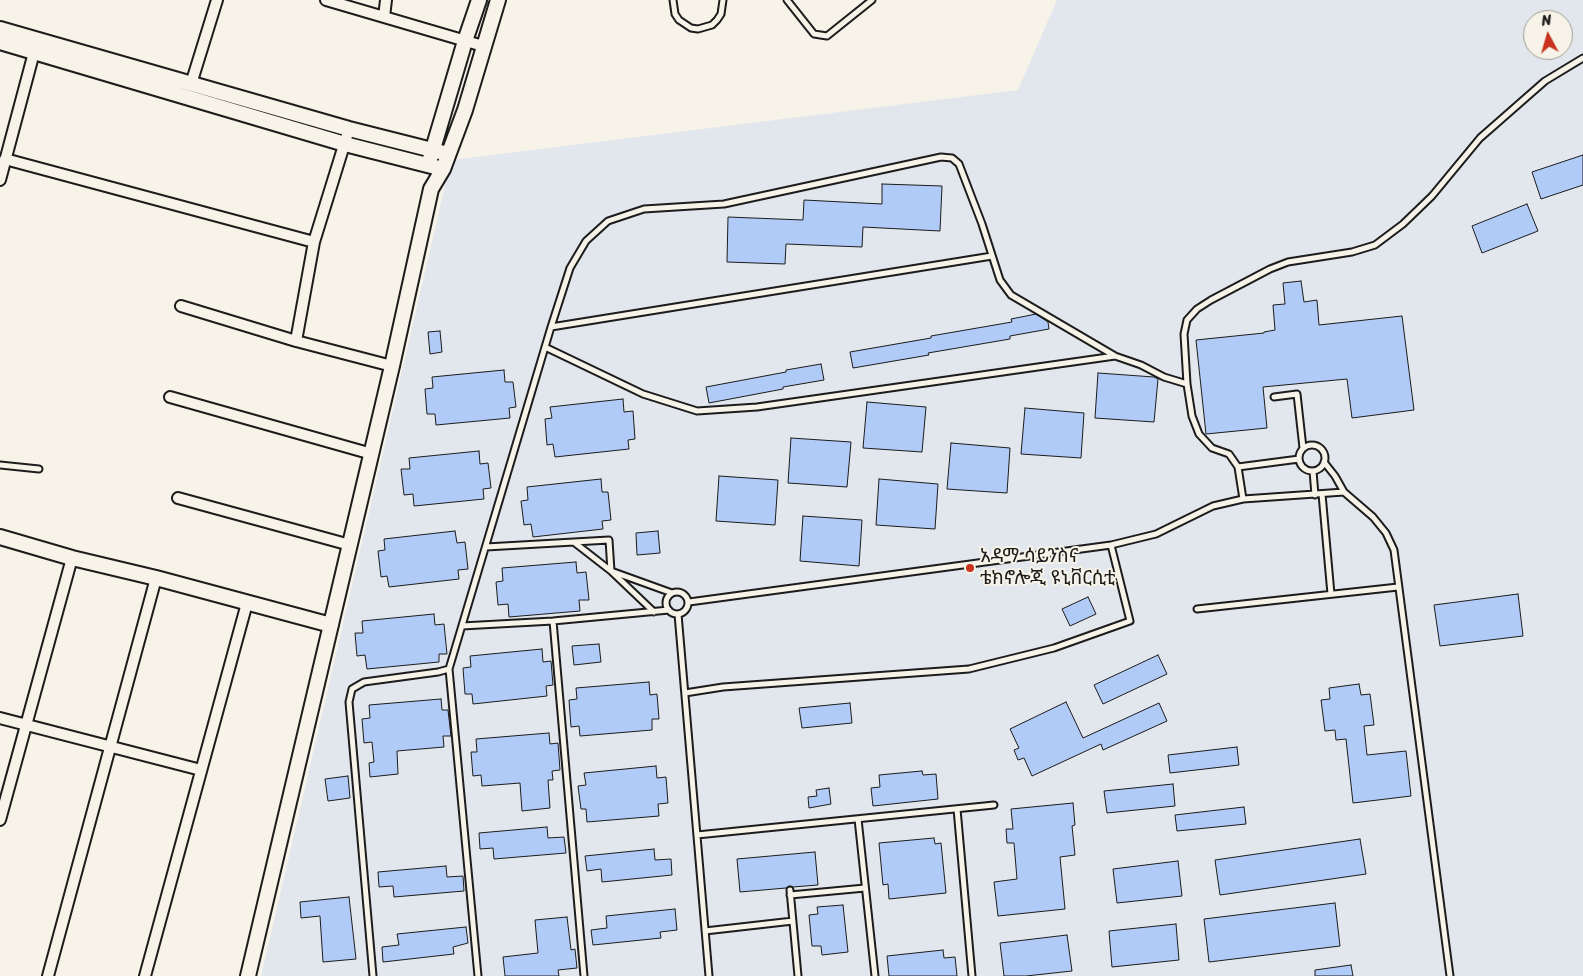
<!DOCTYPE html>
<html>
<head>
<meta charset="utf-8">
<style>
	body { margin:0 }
	#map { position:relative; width:1583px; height:976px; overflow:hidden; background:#f7f3e8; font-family:Sriracha,sans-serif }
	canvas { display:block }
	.north { position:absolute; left:1523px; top:10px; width:50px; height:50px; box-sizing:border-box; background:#f7f3e8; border:1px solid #9f9d96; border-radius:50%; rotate:354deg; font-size:14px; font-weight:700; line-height:20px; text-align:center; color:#1c1c1c }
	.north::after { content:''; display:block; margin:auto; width:18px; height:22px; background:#c8321e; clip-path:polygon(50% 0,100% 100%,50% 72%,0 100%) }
</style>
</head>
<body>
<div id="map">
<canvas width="1583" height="976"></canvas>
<div class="north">N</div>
</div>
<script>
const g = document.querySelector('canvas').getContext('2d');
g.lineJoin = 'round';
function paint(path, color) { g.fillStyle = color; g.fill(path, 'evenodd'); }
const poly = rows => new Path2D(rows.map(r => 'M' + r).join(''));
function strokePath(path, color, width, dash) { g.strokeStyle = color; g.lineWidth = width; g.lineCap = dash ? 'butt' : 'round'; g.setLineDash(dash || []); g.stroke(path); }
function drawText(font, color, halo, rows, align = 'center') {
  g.font = font + ' Sriracha,"Noto Sans Ethiopic",sans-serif'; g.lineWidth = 4; g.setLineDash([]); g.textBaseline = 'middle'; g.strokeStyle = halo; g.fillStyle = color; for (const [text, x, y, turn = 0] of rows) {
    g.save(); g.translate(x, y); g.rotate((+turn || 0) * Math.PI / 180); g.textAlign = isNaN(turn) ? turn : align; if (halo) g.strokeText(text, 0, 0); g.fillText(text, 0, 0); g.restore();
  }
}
const built = poly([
	[1057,0,1583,0,1583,976,261,976,451,160,1018,90],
	[1533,20,1563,20,1563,50,1533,50]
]);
const building = poly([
	[1583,155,1583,185,1541,199,1532,172,1583,155],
	[882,184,942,186,940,231,863,227,862,247,786,244,785,264,727,262,728,217,803,220,804,200,882,204,882,184],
	[1527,204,1538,231,1482,253,1472,226,1527,204],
	[1301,281,1304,302,1317,300,1319,325,1402,316,1414,410,1352,418,1347,379,1263,387,1267,428,1206,434,1196,340,1264,333,1264,332,1275,330,1273,305,1285,304,1283,283,1301,281],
	[1036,314,1048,322,1049,329,1010,336,1010,339,928,353,929,355,853,368,850,352,931,338,931,336,1012,322,1011,319,1036,314],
	[440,331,442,352,430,354,428,332,440,331],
	[821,364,824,380,783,387,783,389,709,403,706,387,786,372,786,370,821,364],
	[504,370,505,382,513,382,516,407,509,408,510,418,436,425,435,414,427,414,425,389,433,388,432,377,504,370],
	[1098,373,1154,377,1158,379,1154,422,1095,418,1098,373],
	[623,399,624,412,633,411,635,439,628,440,629,449,555,457,553,444,547,445,545,419,552,418,550,407,623,399],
	[867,402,926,407,922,452,863,448,867,402],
	[1025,408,1084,413,1081,458,1021,454,1025,408],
	[791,438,851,442,847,487,788,483,791,438],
	[951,443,1010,448,1007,493,947,489,951,443],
	[479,451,480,464,488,463,491,488,483,489,484,499,414,506,413,494,404,495,401,469,410,469,409,458,479,451],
	[719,476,778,480,775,525,716,521,719,476],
	[601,479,602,492,608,492,611,520,602,521,603,529,533,537,531,524,524,525,521,501,528,500,527,487,601,479],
	[879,479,938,484,935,529,876,525,879,479],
	[803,516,862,520,859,566,800,561,803,516],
	[455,531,457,543,465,542,468,569,458,570,459,579,389,587,387,576,381,577,378,551,385,550,384,539,455,531],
	[658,531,660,553,637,555,636,533,658,531],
	[576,562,577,573,586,572,589,600,579,600,580,611,509,617,508,604,498,605,496,582,503,581,502,568,576,562],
	[1518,594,1523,636,1440,646,1434,605,1518,594],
	[1088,597,1096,614,1070,626,1062,609,1088,597],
	[434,614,435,625,444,624,447,654,439,654,439,662,367,669,365,655,357,656,355,633,363,633,362,621,434,614],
	[599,644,601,662,574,665,572,646,599,644],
	[542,649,543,662,551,661,553,685,546,686,547,696,473,704,472,694,465,694,463,668,471,667,470,656,542,649],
	[1158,655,1167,674,1103,704,1094,685,1158,655],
	[649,682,650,695,657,694,659,719,652,719,652,730,580,736,579,726,571,727,569,700,577,699,576,688,649,682],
	[1359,684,1361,695,1370,694,1374,725,1364,726,1367,755,1406,751,1411,796,1353,803,1346,739,1336,740,1335,730,1325,731,1321,700,1330,699,1329,688,1359,684],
	[441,699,442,710,448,710,451,736,443,736,444,747,397,751,398,774,370,777,369,763,374,762,372,742,364,743,362,719,370,718,369,705,441,699],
	[1066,702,1083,738,1159,703,1167,721,1103,750,1101,744,1032,776,1024,758,1018,760,1014,750,1019,748,1010,729,1066,702],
	[850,703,852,723,802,728,799,708,850,703],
	[549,733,550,744,558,743,560,770,552,771,553,780,548,780,550,808,522,811,520,783,482,786,481,775,473,776,471,752,477,752,476,739,549,733],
	[1237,747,1239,765,1170,773,1168,755,1237,747],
	[656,766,657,778,666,777,668,803,658,804,659,816,587,822,586,809,581,809,578,786,586,785,584,773,656,766],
	[922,771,923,775,936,774,938,799,873,806,871,788,880,787,879,775,922,771],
	[348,776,350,798,328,801,325,779,348,776],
	[1173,784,1175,806,1107,813,1104,791,1173,784],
	[829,788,831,804,809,808,808,797,817,796,816,790,829,788],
	[1073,803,1075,825,1072,826,1075,855,1060,857,1065,909,998,916,994,882,1017,879,1014,843,1007,843,1006,829,1013,829,1011,809,1073,803],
	[1244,807,1246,824,1177,831,1175,815,1244,807],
	[547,827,548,838,564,837,566,853,494,859,493,848,480,849,479,833,547,827],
	[934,838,935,844,941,843,946,893,889,899,888,884,883,885,879,843,934,838],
	[1360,839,1366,874,1220,895,1215,860,1360,839],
	[654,849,655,860,671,859,672,875,602,882,601,869,587,871,585,856,654,849],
	[815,852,818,885,793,887,790,886,786,888,740,892,737,859,815,852],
	[1178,861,1182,896,1117,903,1113,869,1178,861],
	[446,866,447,877,463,876,464,891,394,897,393,886,379,887,378,872,446,866],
	[349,897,356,959,323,962,320,916,301,918,300,902,349,897],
	[1335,903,1340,946,1209,962,1204,919,1335,903],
	[843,905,848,952,822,955,821,946,812,946,809,915,818,914,817,907,843,905],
	[675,909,677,930,660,932,661,938,593,945,591,930,607,928,606,916,675,909],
	[567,917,571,950,575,949,577,968,558,970,559,976,505,976,503,957,538,953,535,920,567,917],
	[1176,924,1179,960,1112,967,1109,931,1176,924],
	[466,927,468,943,453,947,454,954,383,962,382,947,399,945,397,934,466,927],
	[1067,935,1072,971,1026,976,1004,976,1000,943,1067,935],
	[943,950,944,958,955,957,957,976,889,976,887,956,943,950],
	[1351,965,1353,976,1315,976,1315,970,1351,965]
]);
const lane = poly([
	[673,0,675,14,679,20,691,28,698,29,712,25,717,20,721,14,723,0],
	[787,0,814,34,827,36,872,0],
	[551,327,992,256],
	[545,347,643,394,697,411,757,407,1115,356],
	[1187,384,1184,334,1187,320,1197,309,1211,300,1270,269,1288,262,1352,252,1375,245,1403,224,1432,196,1480,138,1545,81,1583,58],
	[1274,397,1297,394,1303,448],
	'1299 458a13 13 0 1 1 26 0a13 13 0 1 1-26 0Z',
	[1324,462,1335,476,1344,492,1373,517,1386,533,1394,550,1450,976],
	[0,465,39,469],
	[1238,467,1299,459],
	[1313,471,1315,495],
	[1322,494,1331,594],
	[575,543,611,571,654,612],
	[486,547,609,540,611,571,672,593],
	'666 603a11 11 0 1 1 22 0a11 11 0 1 1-22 0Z',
	[689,602,1111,545],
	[1197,609,1398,587],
	[678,614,709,976],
	[553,621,584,976],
	[462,626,553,621,669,610],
	[685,693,723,687,969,669,1054,648,1130,621,1111,545,1156,534,1213,506,1243,499,1344,492],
	[957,809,972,976],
	[858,819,875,976],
	[697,835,994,805],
	[790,890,798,976],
	[790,895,865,888],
	[705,931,793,921],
	[373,976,349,702,352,689,364,682,438,672,449,669],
	[478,976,449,669,551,327,570,268,586,241,608,221,644,209,724,204,941,157,952,158,959,164,982,224,1000,280,1011,295,1115,356,1141,365,1164,377,1187,384,1192,416,1199,434,1212,448,1229,454,1238,467,1243,499]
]);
const street = poly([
	[326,0,483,46],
	[384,17,386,0],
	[191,84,217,0],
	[5,159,314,242],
	[0,180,36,45],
	[181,306,296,341,392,366],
	[296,341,314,242,349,129],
	[170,397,372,454],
	[178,498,350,545],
	[0,718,201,770],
	[0,820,72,558],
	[48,976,156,578],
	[145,976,247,603]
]);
const secondary = poly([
	[0,29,349,129,448,154],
	[0,42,345,144,443,169],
	[430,159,465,41,479,0],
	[0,537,72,558,156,578,331,625],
	[248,976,392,366,431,189,443,169,465,110,498,0]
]);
const markers = [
	[970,568,5,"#c8321e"]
];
const poiNames = [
	["አዳማ ሳይንስና",980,557],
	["ቴክኖሎጂ ዩኒቨርሲቲ",980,579]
];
paint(built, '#e2e7ed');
paint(building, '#b1cbf9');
strokePath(building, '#1c1c1c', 1);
strokePath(lane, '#1c1c1c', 9);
strokePath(street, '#1c1c1c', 14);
strokePath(secondary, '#1c1c1c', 18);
strokePath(lane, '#f7f3e8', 5);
strokePath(street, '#f7f3e8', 10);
strokePath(secondary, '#f7f3e8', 14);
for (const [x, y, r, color] of markers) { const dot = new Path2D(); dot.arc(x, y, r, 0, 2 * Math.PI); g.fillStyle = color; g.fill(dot); strokePath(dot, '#f7f3e8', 2); }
drawText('19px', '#1c1c1c', '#f7f3e8', poiNames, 'left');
</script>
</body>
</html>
